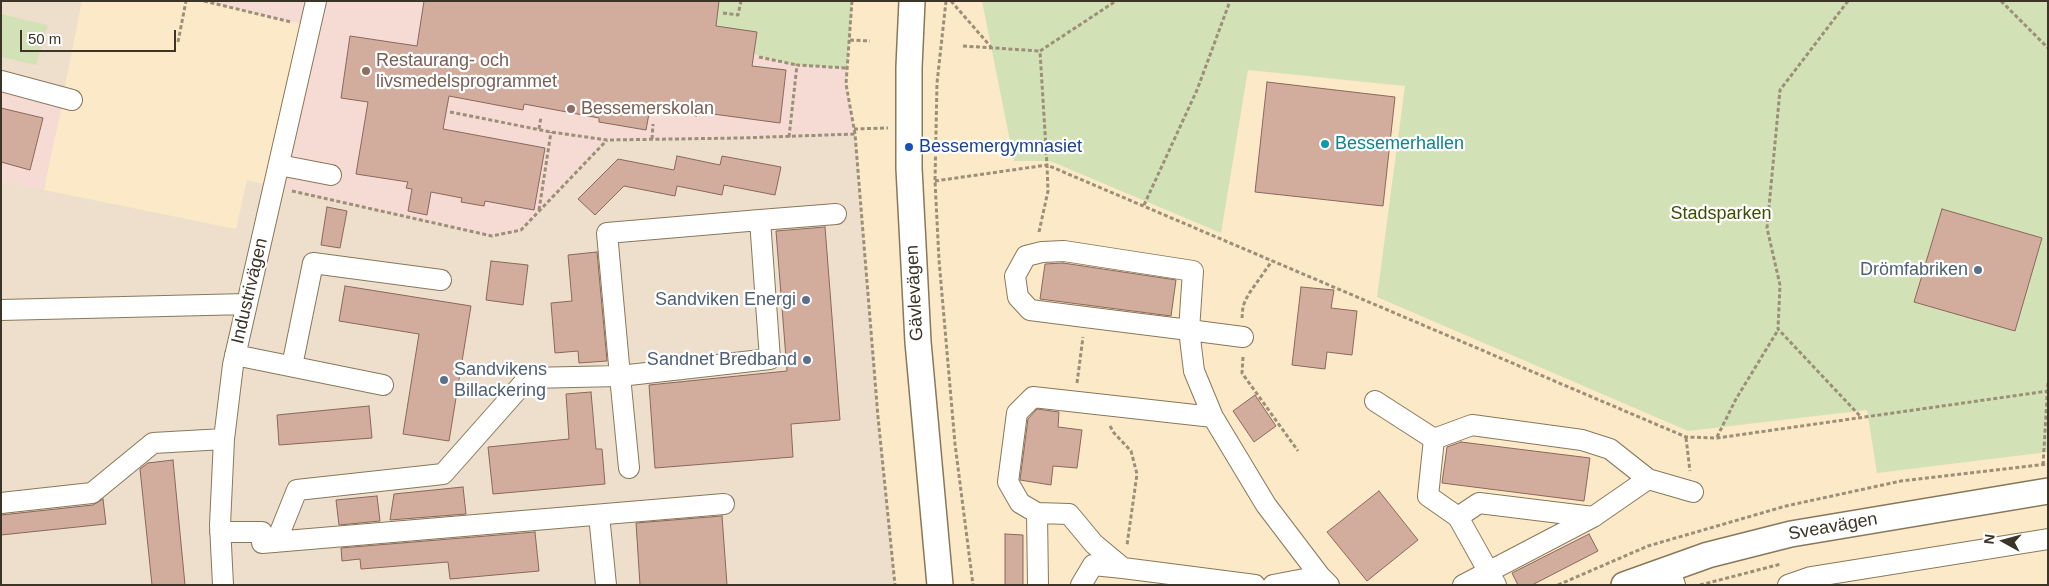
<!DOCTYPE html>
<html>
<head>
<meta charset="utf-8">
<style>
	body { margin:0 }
	#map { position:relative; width:2049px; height:586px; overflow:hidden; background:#fce9c8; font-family:Arial,sans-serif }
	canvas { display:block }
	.frame { position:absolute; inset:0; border:2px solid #3b3427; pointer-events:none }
	.north { position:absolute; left:1979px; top:516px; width:50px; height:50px; -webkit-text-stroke:4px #fff; paint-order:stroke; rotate:277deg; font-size:14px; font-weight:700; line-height:20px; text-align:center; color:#3b3427 }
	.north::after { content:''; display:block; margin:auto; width:18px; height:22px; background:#3b3427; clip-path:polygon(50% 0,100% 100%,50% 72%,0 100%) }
	.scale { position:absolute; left:20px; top:30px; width:156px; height:22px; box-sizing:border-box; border:2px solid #3b3427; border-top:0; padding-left:6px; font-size:15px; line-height:18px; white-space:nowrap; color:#3b3427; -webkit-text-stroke:4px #fff; paint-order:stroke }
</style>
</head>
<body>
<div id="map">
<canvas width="2049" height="586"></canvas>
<div class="frame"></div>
<div class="north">N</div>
<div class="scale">50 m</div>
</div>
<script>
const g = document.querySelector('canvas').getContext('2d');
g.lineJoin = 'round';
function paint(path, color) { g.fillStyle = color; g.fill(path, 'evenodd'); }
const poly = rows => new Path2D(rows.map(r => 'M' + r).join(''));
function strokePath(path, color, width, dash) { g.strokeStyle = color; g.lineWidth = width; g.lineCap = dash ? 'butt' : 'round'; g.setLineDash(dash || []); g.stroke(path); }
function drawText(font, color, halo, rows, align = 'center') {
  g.font = font + ' Arial,sans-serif'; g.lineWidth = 4.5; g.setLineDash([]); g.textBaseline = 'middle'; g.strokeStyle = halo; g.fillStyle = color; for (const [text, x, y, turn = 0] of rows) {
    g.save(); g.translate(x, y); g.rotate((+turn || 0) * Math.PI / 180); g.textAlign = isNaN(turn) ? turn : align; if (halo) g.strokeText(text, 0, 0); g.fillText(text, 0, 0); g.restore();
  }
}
const industrial = poly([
	[1,1,82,1,44,190,236,229,247,180,492,236,521,230,607,140,855,134,878,417,895,585,1,585]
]);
const education = poly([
	[204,1,852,1,846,84,855,134,607,140,521,230,492,236,274,187,310,26],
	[1,89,63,102,43,190,1,181]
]);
const green = poly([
	[719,1,852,1,847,68,797,65,753,54,716,26],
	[982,1,2048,1,2048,452,1877,473,1867,410,1688,431,1377,297,1405,86,1248,70,1221,233,1050,161,1014,161],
	[1,14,48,25,36,65,1,57]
]);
const building = poly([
	[424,1,719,1,716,26,757,32,752,66,786,70,780,123,698,112,697,116,650,108,646,130,599,122,599,118,524,104,523,110,449,96,443,129,545,148,534,210,485,201,484,206,461,202,462,198,431,192,427,215,408,211,412,189,406,188,408,182,356,174,368,102,341,98,350,36,417,46,424,1],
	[1267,82,1395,97,1383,206,1255,192,1267,82],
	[1,108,43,118,30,170,1,162,1,108],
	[677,156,720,165,722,156,781,167,775,195,724,185,722,195,677,186,675,196,624,186,595,215,578,199,618,159,674,170,677,156],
	[327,207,347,211,340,248,321,245,327,207],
	[1942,209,2042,238,2015,331,1914,302,1942,209],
	[825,227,840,420,791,424,793,457,655,468,649,385,787,371,776,231,825,227],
	[597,252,607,361,579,363,578,351,555,353,551,303,572,301,568,255,597,252],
	[491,261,528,265,523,305,486,300,491,261],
	[1063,263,1176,280,1171,316,1040,299,1045,264,1063,263],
	[345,286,471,306,449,441,403,434,419,334,339,321,345,286],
	[1301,287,1334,290,1331,308,1357,311,1352,355,1327,352,1325,369,1292,365,1301,287],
	[591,392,596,449,602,449,605,484,493,494,488,447,569,439,566,394,591,392],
	[1255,395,1276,426,1254,442,1233,411,1255,395],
	[369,406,372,438,279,445,277,415,369,406],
	[1037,409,1059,412,1058,427,1082,430,1077,468,1053,466,1051,485,1020,480,1028,419,1037,409],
	[1461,442,1590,458,1584,501,1442,483,1447,447,1461,442],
	[173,460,185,585,152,585,140,469,148,463,173,460],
	[463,487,466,514,390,520,394,494,463,487],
	[1379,491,1418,540,1367,581,1327,532,1379,491],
	[377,496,380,521,339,525,336,500,377,496],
	[103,499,106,524,1,535,1,515,93,505,103,499],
	[722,516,727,585,640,585,636,523,722,516],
	[535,532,539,571,450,579,448,562,361,569,360,559,342,561,341,548,535,532],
	[1005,534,1023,535,1023,585,1005,585,1005,534],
	[1589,534,1598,551,1532,585,1518,585,1512,573,1589,534]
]);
const path = poly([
	[204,1,291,22],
	[852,1,846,84,855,134,878,417,895,585],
	[946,1,937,83,935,181,939,260,955,444,973,585],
	[951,1,991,47],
	[1848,1,1780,90,1767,228,1780,285,1778,329,1860,416],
	[2001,1,2048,48],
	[723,13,738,15,741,1],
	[850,40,870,41],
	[178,42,186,1],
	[963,46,1040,51],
	[759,57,797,65],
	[450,112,551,132,607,140,740,138,855,134],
	[539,129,541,117],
	[854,129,888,128],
	[789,137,797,65,847,68],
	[652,139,653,124],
	[935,181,1047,165,1040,51,1116,1],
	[292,191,492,236,521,230,607,140],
	[1144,205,1197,90,1230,1],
	[539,210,551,132],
	[1039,232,1048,191,1047,165,1686,437,1717,438,2048,391],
	[1242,318,1243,306,1248,295,1272,261],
	[1243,357,1242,373,1298,451],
	[1077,383,1083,337],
	[1110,426,1114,433,1131,451,1137,474,1127,545],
	[1717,437,1736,399,1778,330],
	[1686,438,1690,471],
	[2043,465,2048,382],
	[1558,585,1648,546,1786,506,1901,481,2048,464],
	[1700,585,1781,564]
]);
const minor = poly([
	[1,81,72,100],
	[279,165,331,175],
	[760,220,770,359,620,376,607,233,760,220,836,214],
	[1,310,247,304],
	[1243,337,1189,330,1085,317,1030,310,1018,297,1015,276,1026,256,1042,252,1064,251,1193,271,1189,330,1194,371,1213,417,1266,505,1320,576,1329,585],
	[235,355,383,385],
	[292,366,313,263,441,280],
	[1375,401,1434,439,1428,496,1458,517,1496,585],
	[1213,417,1033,397,1017,413,1008,482,1020,503,1037,513,1069,514,1094,544,1123,568,1255,585],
	[1434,439,1472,425,1582,440,1610,449,1648,479,1693,492],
	[1,503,92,493,153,443,224,439],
	[1037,513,1038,585],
	[599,515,606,585],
	[1458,517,1479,503,1593,517,1463,585],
	[1593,517,1648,479],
	[220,532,262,532,262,543,724,504],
	[276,542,297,490,443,474,528,378,620,376,629,468],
	[1669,568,1675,585],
	[223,585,220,525,224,439,233,365,316,1],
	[1081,585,1093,565,1123,568],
	[1273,585,1320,576],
	[1788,585,1811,577,2048,539]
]);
const major = poly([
	[912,1,909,67,909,168,918,342,940,585],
	[1624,585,1708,555,1791,534,2048,491]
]);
const markers = [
	[366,71,5,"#8d6e63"],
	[571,109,5,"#8d6e63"],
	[1325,144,5,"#0f9aa8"],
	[909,147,5,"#1a4fb4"],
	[1978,270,5,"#5c6f8a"],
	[806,300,5,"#5c6f8a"],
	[807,360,5,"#5c6f8a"],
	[444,380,5,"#5c6f8a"]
];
const educationNames = [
	["Restaurang- och",376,61],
	["livsmedelsprogrammet",376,82],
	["Bessemerskolan",581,109]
];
const cultureNames = [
	["Bessemerhallen",1335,144]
];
const transitNames = [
	["Bessemergymnasiet",919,147]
];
const parkNames = [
	["Stadsparken",1721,214]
];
const serviceNames = [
	["Drömfabriken",1968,270],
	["Sandviken Energi",796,300],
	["Sandnet Bredband",797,360],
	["Sandvikens",454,370,"left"],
	["Billackering",454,391,"left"]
];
const streetNames = [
	["Industrivägen",250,291,-77],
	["Gävlevägen",915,293,-93],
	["Sveavägen",1833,527,-10]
];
paint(industrial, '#eedfcc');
paint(education, '#f5dbd4');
paint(green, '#d2e2b6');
paint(building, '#d2ad9e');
strokePath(building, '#8a685b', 1);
strokePath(minor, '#88785a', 22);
strokePath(major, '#88785a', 28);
strokePath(path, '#9c8f78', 3, [4, 2.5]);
strokePath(minor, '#fff', 20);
strokePath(major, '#fff', 25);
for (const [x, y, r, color] of markers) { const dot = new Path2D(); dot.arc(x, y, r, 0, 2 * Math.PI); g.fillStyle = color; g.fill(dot); strokePath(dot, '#fff', 2); }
drawText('18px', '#785e54', '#fff', educationNames, 'left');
drawText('18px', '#0d838f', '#fff', cultureNames, 'left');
drawText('18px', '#164399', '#fff', transitNames, 'left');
drawText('18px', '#3b4e00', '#fff', parkNames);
drawText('18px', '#4e5e75', '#fff', serviceNames, 'right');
drawText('18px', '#3b3427', '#fff', streetNames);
</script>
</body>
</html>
